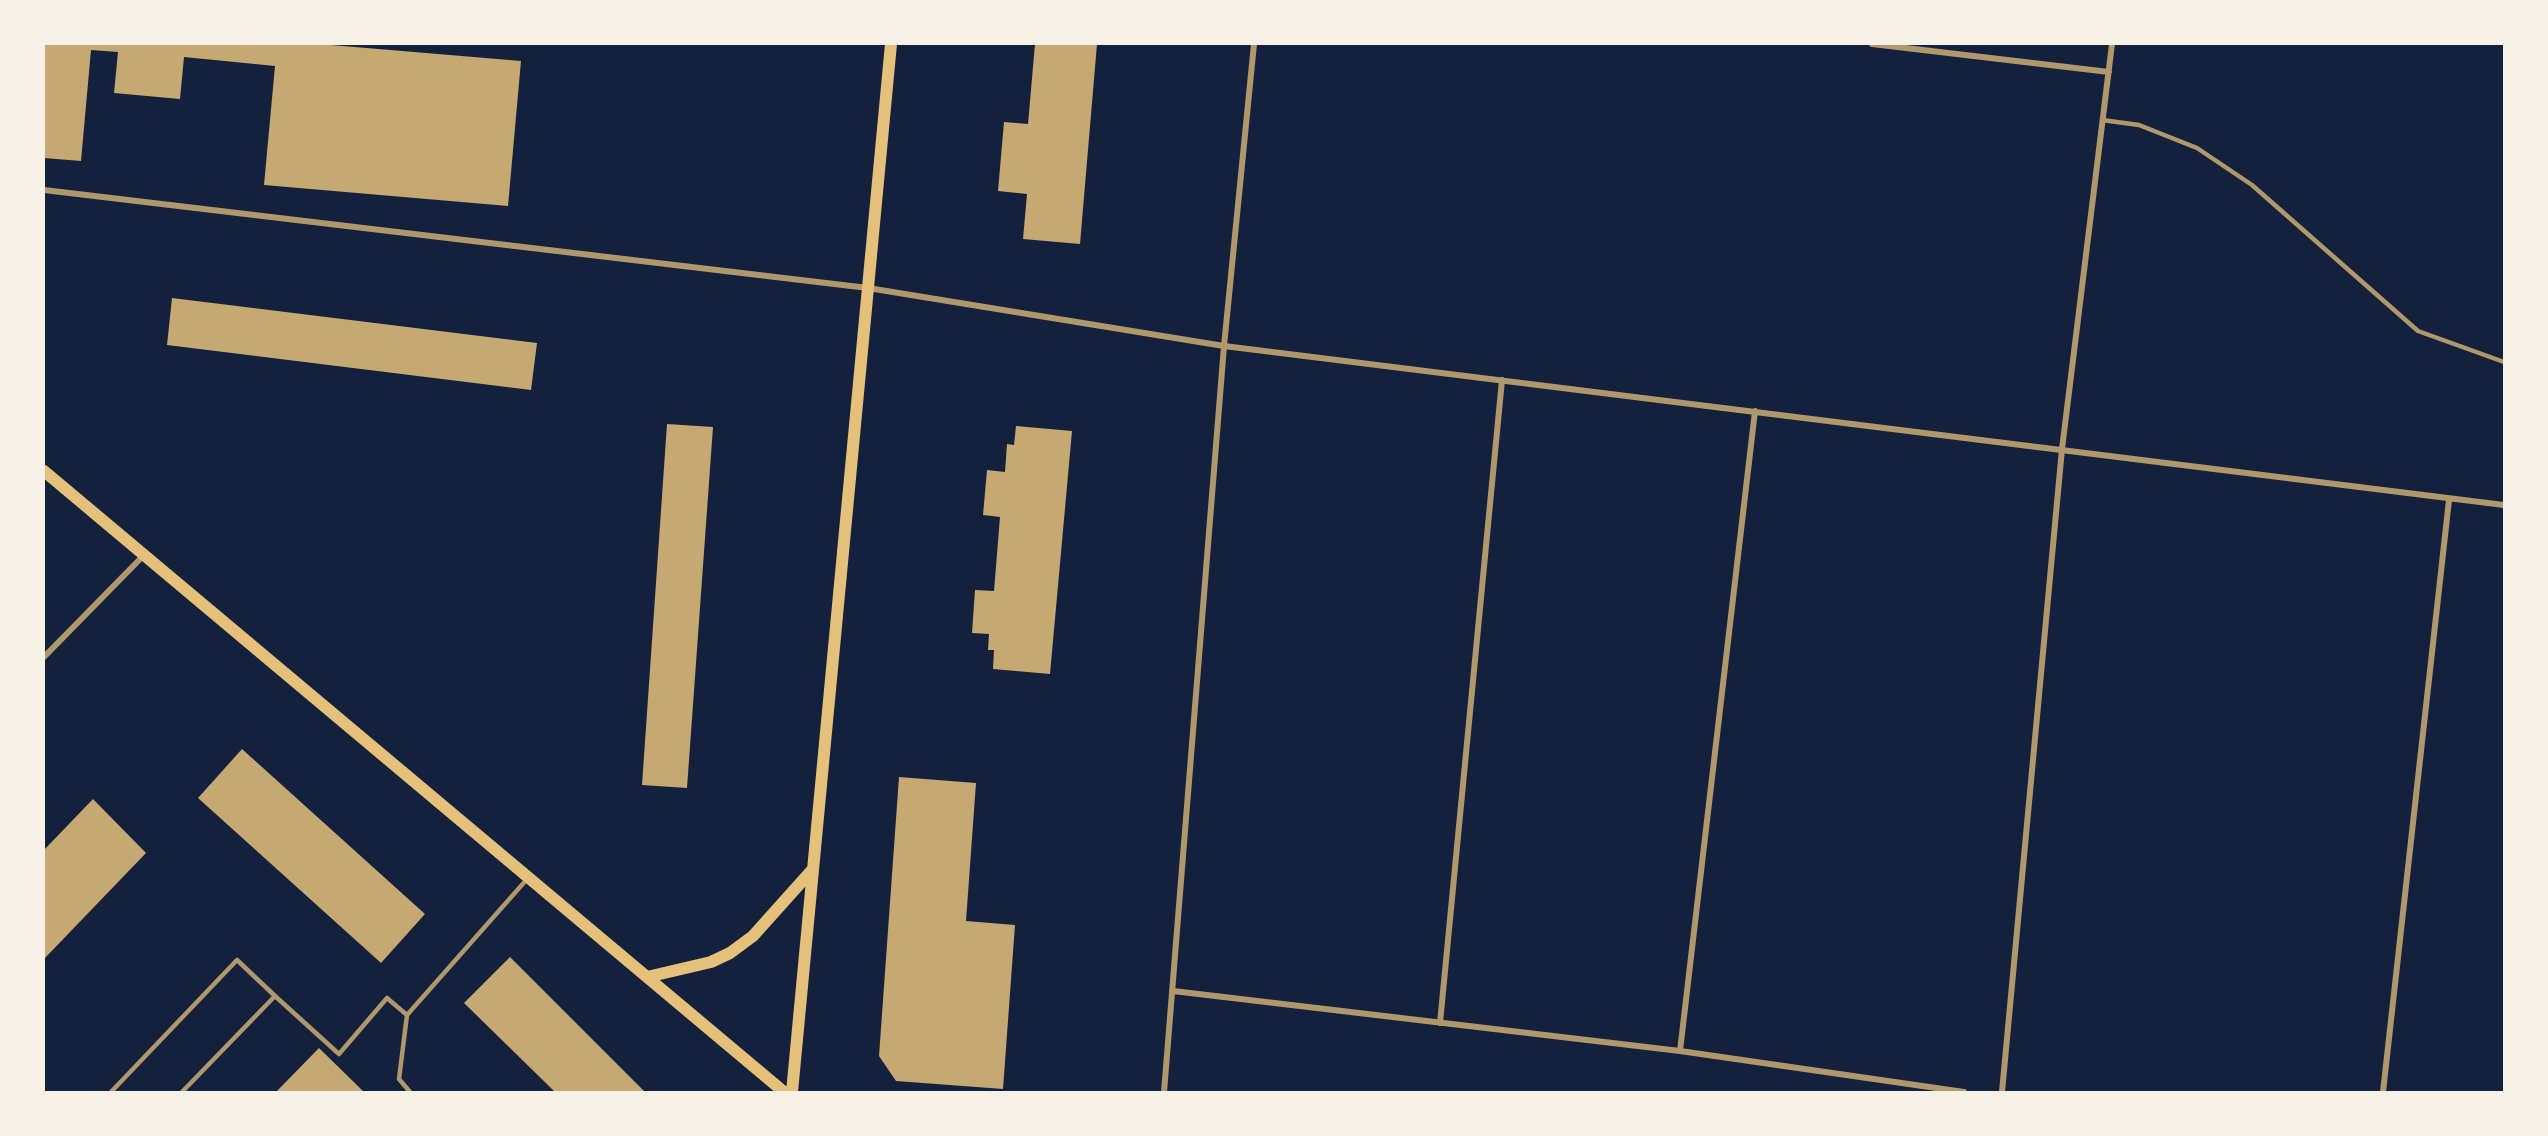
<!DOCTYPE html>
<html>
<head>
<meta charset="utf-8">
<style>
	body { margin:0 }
	#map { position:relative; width:2548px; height:1136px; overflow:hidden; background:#14213d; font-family:"Playfair Display",serif }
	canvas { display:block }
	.frame { position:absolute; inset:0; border:45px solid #f6f1e7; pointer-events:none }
</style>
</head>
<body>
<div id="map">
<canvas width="2548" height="1136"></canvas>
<div class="frame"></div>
</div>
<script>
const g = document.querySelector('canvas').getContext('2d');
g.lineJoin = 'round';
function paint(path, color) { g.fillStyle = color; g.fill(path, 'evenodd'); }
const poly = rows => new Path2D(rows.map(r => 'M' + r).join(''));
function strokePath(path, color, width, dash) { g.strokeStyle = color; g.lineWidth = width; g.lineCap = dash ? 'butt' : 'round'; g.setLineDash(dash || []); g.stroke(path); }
const building = poly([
	[44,44,319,44,521,61,508,206,264,185,275,66,184,57,180,99,114,93,118,52,91,50,81,161,44,158],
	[1035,44,1097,44,1080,244,1023,239,1027,194,998,191,1004,122,1028,124],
	[172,298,537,343,531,390,167,345],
	[667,424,713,427,687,788,642,785],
	[1016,426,1072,431,1050,674,993,669,994,650,988,650,989,634,972,633,975,590,994,591,1000,517,983,515,987,470,1005,472,1007,444,1014,445],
	[242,749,425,914,381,963,198,798],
	[899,777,976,783,966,921,1015,925,1003,1089,896,1081,879,1056],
	[93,799,146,853,44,959,44,850],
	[510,957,645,1092,555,1092,464,1003],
	[319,1048,364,1092,276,1092]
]);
const service = poly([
	[2102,120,2139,125,2197,148,2252,185,2418,331,2504,362],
	[275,996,339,1054,387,998,407,1015,528,878],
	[407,1015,399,1079,410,1092],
	[111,1092,237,960,275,996,182,1092]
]);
const minor = poly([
	[1872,44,2109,72],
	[44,190,868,288,1224,346,2504,505],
	[44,657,144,555],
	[1173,991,1680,1051,1964,1092],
	[1440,1023,1502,380],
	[1680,1051,1755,411],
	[1164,1092,1224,346,1254,44],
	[2002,1092,2062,449,2112,44],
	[2383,1092,2449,500]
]);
const secondary = poly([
	[44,471,784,1092],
	[647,977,711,962,730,953,753,936,813,869],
	[792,1092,891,44]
]);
paint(building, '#c6a872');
strokePath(service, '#b1986c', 4.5);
strokePath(minor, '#b1986c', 6);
strokePath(secondary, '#e5c07b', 12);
</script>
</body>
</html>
